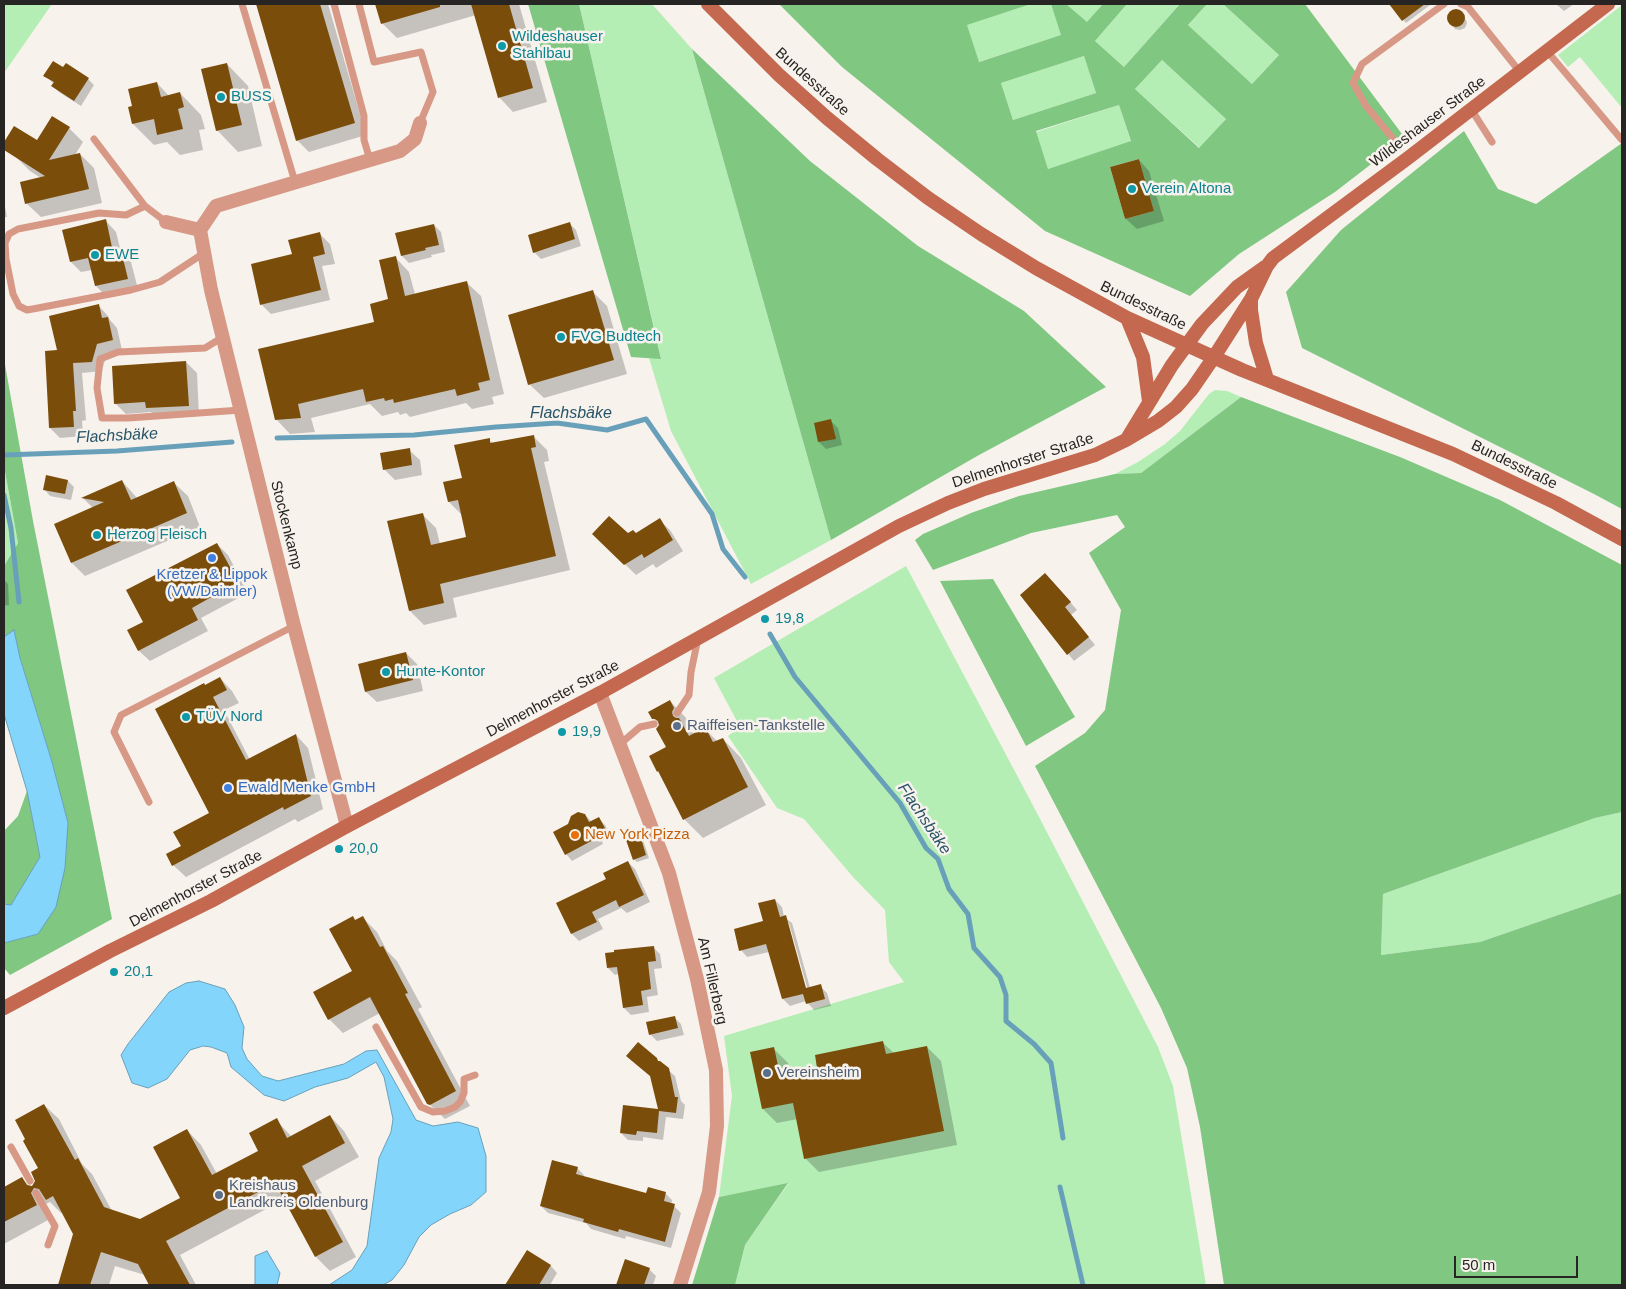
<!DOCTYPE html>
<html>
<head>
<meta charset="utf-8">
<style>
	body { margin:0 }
	#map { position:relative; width:1626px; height:1289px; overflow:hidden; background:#f7f2ec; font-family:Arial,sans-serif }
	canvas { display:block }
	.frame { position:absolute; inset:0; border:5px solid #272523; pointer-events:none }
	.scale { position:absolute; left:1454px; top:1256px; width:124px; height:22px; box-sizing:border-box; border:2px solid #272523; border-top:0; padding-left:6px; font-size:15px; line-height:18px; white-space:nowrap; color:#272523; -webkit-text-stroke:4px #f7f2ec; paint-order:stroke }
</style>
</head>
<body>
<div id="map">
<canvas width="1626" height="1289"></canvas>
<div class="frame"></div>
<div class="scale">50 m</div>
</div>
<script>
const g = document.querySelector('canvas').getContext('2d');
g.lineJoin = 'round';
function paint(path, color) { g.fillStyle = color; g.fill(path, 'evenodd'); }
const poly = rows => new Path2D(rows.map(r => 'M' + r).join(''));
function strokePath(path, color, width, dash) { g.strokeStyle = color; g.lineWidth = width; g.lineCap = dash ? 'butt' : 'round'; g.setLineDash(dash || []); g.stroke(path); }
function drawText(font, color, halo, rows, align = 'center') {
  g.font = font + ' Arial,sans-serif'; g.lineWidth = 5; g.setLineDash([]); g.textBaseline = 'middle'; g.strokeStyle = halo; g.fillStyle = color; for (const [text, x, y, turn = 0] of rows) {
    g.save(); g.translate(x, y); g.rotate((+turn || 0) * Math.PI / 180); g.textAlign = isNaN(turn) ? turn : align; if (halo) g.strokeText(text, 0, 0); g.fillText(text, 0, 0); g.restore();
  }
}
const green = poly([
	[4,4,52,4,4,73],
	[579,4,652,4,692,49,831,540,751,584,671,431,649,358,661,358],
	[1031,4,1051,4,1062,35,978,62,966,25],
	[1066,4,1103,4,1087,23],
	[1127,4,1180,4,1124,67,1095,41],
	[1207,4,1223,4,1279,55,1252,84,1188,25],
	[1622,5,1622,108,1580,57,1568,67,1558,55],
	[1084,56,1096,93,1013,120,1001,83],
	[1162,60,1226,119,1200,148,1135,89],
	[1119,105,1131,142,1048,169,1036,132],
	[1215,390,1227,391,1241,397,1141,473,1115,474,1138,462,1165,444,1180,431,1209,394],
	[4,466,18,543,4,566],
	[906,566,1038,815,1158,1047,1173,1086,1206,1285,735,1285,745,1245,788,1184,719,1197,732,1096,724,1036,904,982,889,962,885,910,853,877,804,819,777,808,728,736,740,727,714,678],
	[1622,812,1622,893,1480,942,1381,955,1383,894,1595,818]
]);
const forest = poly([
	[528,4,579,4,661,359,631,357],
	[779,4,1031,4,967,25,979,62,1061,35,1051,4,1066,4,1087,22,1103,4,1127,4,1095,41,1124,67,1180,4,1207,4,1188,25,1252,84,1279,55,1223,4,1305,4,1405,138,1335,192,1239,254,1190,296,1045,231,842,67],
	[1084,56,1096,93,1013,120,1001,83],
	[1162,60,1226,119,1199,148,1135,89],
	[1119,105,1131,141,1048,169,1036,131],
	[1139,159,1154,211,1125,219,1110,167],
	[692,49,810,161,918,246,1024,311,1106,387,979,455,831,540],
	[1464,131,1498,189,1536,204,1622,143,1622,509,1594,494,1302,348,1286,292,1341,230],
	[4,359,33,521,112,919,10,975,4,968,4,943,38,934,68,823,52,762,20,658,14,631,4,637,4,566,18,543,4,466],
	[1241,397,1400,457,1500,500,1622,565,1622,812,1595,818,1383,894,1381,955,1480,942,1622,893,1622,1285,1224,1285,1200,1127,1187,1068,1161,1008,1035,766,1085,733,1105,710,1121,610,1089,553,1125,527,1117,515,1031,533,933,570,915,540,923,534,971,513,1019,496,1115,474,1141,473],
	[993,579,1075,717,1026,746,940,581],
	[27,791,40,857,11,906,4,904,4,831,18,816],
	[788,1183,745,1245,735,1285,692,1285,719,1197]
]);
const water = poly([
	[14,630,20,658,52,762,68,823,65,868,56,907,38,934,4,943,4,904,11,905,40,857,27,791,4,714,4,637,14,630],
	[199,981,225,989,235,1005,244,1027,242,1048,247,1059,262,1076,278,1081,344,1064,366,1051,377,1050,416,1120,433,1126,458,1122,478,1128,486,1156,486,1192,471,1205,450,1214,431,1225,419,1237,404,1265,392,1280,383,1285,329,1285,352,1270,367,1246,379,1158,391,1132,393,1119,384,1077,376,1062,348,1078,315,1087,284,1101,264,1095,231,1067,227,1053,211,1047,203,1046,190,1050,167,1079,148,1088,132,1083,121,1055,128,1044,169,992,186,983,199,981],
	[267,1251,280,1273,277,1285,255,1285,255,1256,267,1251]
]);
const shadow = poly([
	[257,4,328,4,366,135,309,152,297,140],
	[377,4,520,4,519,4,547,102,513,112,499,97,476,15,397,38,383,24],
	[1391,4,1429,4,1430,5,1406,23],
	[1556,4,1574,4,1564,11],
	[1456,11,1464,16,1467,23,1465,28,1460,30,1455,29,1448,18,1450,14],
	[227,64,248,86,262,146,238,152,217,130],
	[63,69,88,79,94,85,81,106,59,92,53,86,54,84,45,75],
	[157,83,169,96,180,93,201,115,205,129,199,130,203,150,180,155,167,142,154,145,133,124,129,108,134,106],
	[69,128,83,142,75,155,80,154,94,168,102,203,41,217,26,203,41,178,30,171,16,157],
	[1139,160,1149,171,1164,221,1137,229,1126,219],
	[4,201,7,217,4,217],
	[106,221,116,232,121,252,131,262,138,289,107,297,96,286,92,270,81,272,71,262],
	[569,223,576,230,581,246,541,259,534,252],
	[434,225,441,232,445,252,431,255,432,257,409,263,402,256,397,234],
	[320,234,330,244,335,264,322,266,330,300,271,314,261,304,293,255],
	[395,257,409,272,415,294,466,282,481,296,504,394,492,397,494,404,472,409,466,403,410,417,406,413,400,415,398,412,382,416,370,404,311,418,315,432,290,434,276,419,375,323,390,300],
	[593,292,607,306,627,374,544,398,529,384],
	[98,305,108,316,110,320,117,328,122,350,107,353,102,371,82,373,86,420,82,421,83,436,60,438,50,428,58,351],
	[186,362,197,373,199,416,157,419,151,412,126,414,115,403],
	[831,421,838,428,842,445,826,449,819,442],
	[533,436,547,450,549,461,544,462,570,570,453,598,457,617,424,625,410,611,422,514,436,528,440,544,468,538,462,515,449,502,463,479,489,440,493,443],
	[409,450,420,460,422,475,395,480,384,469],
	[68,481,74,487,71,500,50,496,44,489],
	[122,481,137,498,174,483,188,496,200,527,85,576,72,563,93,508,83,498],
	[659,520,670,530,683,551,656,568,653,564,636,575,594,534,636,535],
	[217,544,228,555,248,593,201,618,208,631,150,661,139,651,129,631,144,622],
	[4,580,8,584,9,605,4,606],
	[1052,581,1077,610,1071,615,1095,645,1074,661,1021,596],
	[406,653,417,664,423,691,377,702,366,692],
	[220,678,232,691,239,703,224,710,250,760,296,735,308,748,323,809,298,822,295,819,186,877,173,865,183,847,211,814,205,686],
	[670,701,688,720,692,727,690,730,694,734,705,729,718,742,723,739,741,758,766,805,703,838,685,820,661,774,668,748,660,726,653,718],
	[585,815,592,822,599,819,605,825,611,837,602,841,603,844,572,861,566,854],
	[640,837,643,840,649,858,637,862,634,859],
	[628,862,635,869,650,902,627,913,621,908,598,919,603,929,579,941,572,934,557,904,607,880],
	[775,900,782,907,784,917,792,923,810,988,820,986,827,993,831,1006,814,1010,806,1001,790,1006,783,999,769,952,747,957,741,950,765,922],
	[787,923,789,923,809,994,807,994],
	[363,918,377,932,387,951,397,961,422,1007,418,1009,470,1106,445,1119,428,1103,380,1013,343,1033,329,1019,353,971,356,921],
	[653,947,660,954,662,968,654,969,658,995,647,997,649,1012,631,1015,624,1008,619,974,615,975,608,968],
	[674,1017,681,1024,684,1035,657,1041,650,1034],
	[883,1043,894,1053,927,1047,941,1061,957,1145,819,1172,805,1158,798,1119,777,1123,763,1109,752,1053,774,1049,788,1063,790,1074,819,1069],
	[659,1062,675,1076,681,1101,685,1105,683,1119,666,1117,663,1140,643,1137,643,1141,628,1140,621,1133,659,1110],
	[44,1105,59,1119,82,1164,92,1174,112,1211,140,1221,182,1198,187,1130,201,1145,217,1174,260,1151,276,1120,292,1137,330,1116,344,1131,359,1157,315,1181,356,1257,330,1271,316,1257,285,1199,180,1255,196,1285,151,1285,145,1275,115,1266,109,1285,55,1285,60,1283,75,1234,63,1212,61,1213,50,1202,46,1204,50,1219,4,1244,4,1188,22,1179,30,1187,33,1187,40,1169],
	[577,1168,584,1175,583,1178,647,1195,666,1194,672,1200,671,1205,674,1206,681,1213,671,1248,626,1236,625,1239,591,1229,586,1223,548,1213,541,1206],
	[528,1252,551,1266,557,1273,550,1285,505,1285],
	[626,1261,649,1269,656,1276,653,1285,617,1285]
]);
const stream = poly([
	[277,438,414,435,496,427,557,423,607,430,646,419,712,514,723,549,745,577],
	[4,455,117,451,232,442],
	[4,495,11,528,19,602],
	[770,634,795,677,900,803,926,848,938,859,949,889,968,914,974,948,1000,977,1006,995,1006,1021,1034,1044,1051,1063,1063,1138],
	[1060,1187,1083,1285]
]);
const building = poly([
	[256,4,320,4,355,123,296,141],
	[375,4,440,4,440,7,381,24],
	[471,4,509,4,533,88,498,98],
	[1389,4,1425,4,1402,21],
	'1447 18a9 9 0 1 1 18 0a9 9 0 1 1-18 0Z',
	[53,61,63,67,66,63,89,78,74,101,51,86,54,82,43,76],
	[227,63,242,125,216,131,201,69],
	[157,82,161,97,180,92,184,107,178,109,183,129,157,135,154,119,132,124,128,107,132,106,128,89],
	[52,116,70,127,49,160,80,153,89,189,25,204,20,182,45,176,4,150,4,142,14,126,37,140],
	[1139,159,1154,211,1125,219,1110,167],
	[106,219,113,252,121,250,128,279,95,286,88,258,70,262,62,230],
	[570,222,575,239,533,253,528,235],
	[434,224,439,245,425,248,426,250,401,256,395,233],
	[320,232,325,254,313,257,321,290,260,305,251,264,292,254,288,240],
	[396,256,405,296,467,281,490,380,478,383,480,390,457,396,455,389,394,403,393,399,385,401,384,398,366,402,363,389,298,404,301,418,275,420,258,349,374,322,370,304,388,299,379,260],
	[593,290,614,360,528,385,508,315],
	[99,304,102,318,108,317,113,340,97,344,92,362,73,363,76,411,73,411,74,427,49,428,45,351,57,350,49,316],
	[186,361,189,406,146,408,145,402,114,404,112,366],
	[831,419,836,439,818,442,814,423],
	[534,435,536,447,531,448,556,556,440,584,444,603,409,611,387,521,423,513,431,545,466,537,458,500,448,502,443,482,462,478,454,445,490,438,490,443],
	[410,448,412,465,383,470,380,453],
	[46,475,68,480,65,494,43,490],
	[122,480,131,500,174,481,187,513,71,563,54,524,104,502,81,498],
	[609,516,628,533,633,530,636,533,660,518,673,540,644,558,642,554,624,565,592,534],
	[217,543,238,582,192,608,198,620,138,651,127,630,143,622,126,590],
	[1045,573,1071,602,1065,607,1089,637,1067,655,1020,595],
	[406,652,413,680,365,692,358,664],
	[220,677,227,690,213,697,246,760,296,734,311,796,284,810,283,807,172,866,166,854,181,846,173,832,209,813,155,709,204,683,205,685],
	[670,700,674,708,672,712,673,716,676,718,679,718,689,736,705,727,713,742,723,738,748,787,683,820,658,771,657,772,649,756,666,747,656,729,659,725,658,721,655,719,652,719,648,712],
	[578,812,585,814,589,822,599,817,606,830,596,835,597,838,565,855,553,832,568,824,571,816],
	[640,835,646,855,633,860,626,840],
	[628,861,644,895,619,907,616,900,592,912,597,922,571,934,556,903,606,879,603,873],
	[775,899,780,917,786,915,806,988,821,984,825,999,806,1004,803,994,782,999,766,944,739,951,734,929,763,921,758,903],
	[353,916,355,920,363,916,380,947,383,946,408,993,405,994,456,1091,430,1105,427,1104,370,997,328,1020,313,992,352,971,329,929],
	[654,946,656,961,648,962,651,989,641,991,643,1005,623,1008,617,967,607,968,605,953,614,952,614,950],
	[675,1016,678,1028,649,1035,646,1022],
	[883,1041,886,1054,927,1046,944,1131,804,1159,793,1103,762,1109,750,1052,774,1047,780,1075,817,1068,815,1055],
	[638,1042,657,1058,658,1061,660,1061,669,1068,675,1097,678,1097,676,1113,659,1111,657,1133,637,1131,636,1135,620,1133,623,1105,658,1109,650,1076,626,1056],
	[44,1104,75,1160,78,1158,104,1207,140,1219,180,1198,153,1147,187,1129,212,1175,258,1151,249,1133,277,1118,287,1138,330,1115,345,1143,302,1166,343,1242,315,1257,275,1183,166,1241,190,1285,149,1285,138,1264,101,1252,90,1285,58,1285,73,1234,53,1196,46,1200,39,1189,34,1188,31,1193,37,1205,4,1222,4,1187,22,1177,27,1185,32,1186,35,1181,31,1172,38,1168,23,1141,25,1139,15,1120],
	[552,1160,578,1167,576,1174,646,1193,648,1187,666,1192,664,1201,675,1204,665,1242,619,1229,618,1232,583,1222,584,1219,540,1206],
	[527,1250,551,1265,539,1285,505,1285],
	[625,1259,650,1268,644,1285,616,1285]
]);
const service = poly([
	[242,4,295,182],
	[334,4,364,116,364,140,370,160],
	[359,4,374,62,421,52,433,92,420,123],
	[1461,4,1468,7,1520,72],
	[1547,51,1622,140],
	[1471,109,1492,142],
	[94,139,145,206,166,222],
	[1400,147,1366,106,1353,83,1362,64,1444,4],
	[145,206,126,215,99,213,18,229,9,234,5,243,6,259,13,294,19,306,27,310,38,308,131,290,160,282,204,253],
	[223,337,205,348,118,352,100,359,97,388,102,418,128,418,241,410],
	[677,713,689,695,691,672,698,638],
	[620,744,640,727,654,724],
	[149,802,114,732,121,715,294,626],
	[376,1027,421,1107,433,1112,445,1111,455,1107,460,1102,464,1093,464,1079,475,1075],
	[11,1147,30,1181],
	[36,1193,55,1226,48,1245]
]);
const minor = poly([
	[166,222,200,230,211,290,294,626,347,826],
	[200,230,216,206,400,151,415,139,420,123],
	[600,693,669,873,697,979,716,1070,717,1126,709,1192,680,1285]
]);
const secondary = poly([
	[708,4,779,75,827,118,877,159,928,198,981,234,1036,268,1127,318,1242,370,1453,454,1556,503,1622,539],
	[1251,299,1251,310,1256,343,1267,379],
	[1127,318,1143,357,1149,401],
	[1127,439,1172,365,1202,324,1237,287,1265,267],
	[4,1008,110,951,211,901,347,826,600,693,899,526,948,503,984,489,1095,455,1126,440,1158,421,1176,407,1192,389,1214,357,1251,299,1267,266,1273,258,1408,158,1608,4]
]);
const markers = [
	[502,46,5,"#0f9aa8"],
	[221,97,5,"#0f9aa8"],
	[1132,189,5,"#0f9aa8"],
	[95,255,5,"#0f9aa8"],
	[561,337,5,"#0f9aa8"],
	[97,535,5,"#0f9aa8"],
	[212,558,5,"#3f7fe0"],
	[765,619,5,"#0f9aa8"],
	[386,672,5,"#0f9aa8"],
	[186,717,5,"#0f9aa8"],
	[677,726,5,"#5c6f8a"],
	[562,732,5,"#0f9aa8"],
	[228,788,5,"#3f7fe0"],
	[575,835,5,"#e8710a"],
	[339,849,5,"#0f9aa8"],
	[114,972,5,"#0f9aa8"],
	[767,1073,5,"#5c6f8a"],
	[219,1195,5,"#5c6f8a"]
];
const cultureNames = [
	["Wildeshauser",512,37],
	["Stahlbau",512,54],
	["BUSS",231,97],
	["Verein Altona",1142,189],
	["EWE",105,255],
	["FVG Budtech",571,337],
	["Herzog Fleisch",107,535],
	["19,8",775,619],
	["Hunte-Kontor",396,672],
	["TÜV Nord",196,717],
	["19,9",572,732],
	["20,0",349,849],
	["20,1",124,972]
];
const streetNames = [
	["Bundesstraße",812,82,42],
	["Wildeshauser Straße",1428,122,-37],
	["Bundesstraße",1143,306,26],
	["Delmenhorster Straße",1023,461,-18],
	["Bundesstraße",1514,465,26],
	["Stockenkamp",286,525,76],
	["Delmenhorster Straße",553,699,-28],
	["Delmenhorster Straße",196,889,-28],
	["Am Fillerberg",712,981,77]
];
const shopNames = [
	["Kretzer & Lippok",212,575],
	["(VW/Daimler)",212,592],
	["Ewald Menke GmbH",238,788,"left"]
];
const serviceNames = [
	["Raiffeisen-Tankstelle",687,726],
	["Vereinsheim",777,1073],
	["Kreishaus",229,1186],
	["Landkreis Oldenburg",229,1203]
];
const foodNames = [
	["New York Pizza",585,835]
];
const waterNames = [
	["Flachsbäke",571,414],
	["Flachsbäke",117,436,-3],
	["Flachsbäke",924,819,56]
];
paint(green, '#b4eeb5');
paint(forest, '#80c782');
paint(water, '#84d5fb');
strokePath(water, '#68a0ba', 1);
paint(shadow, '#0003');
strokePath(stream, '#68a0ba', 5);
paint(building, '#7b4d0b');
strokePath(service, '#d79886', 7);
strokePath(minor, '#d79886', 14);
strokePath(secondary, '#c4694f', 14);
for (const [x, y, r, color] of markers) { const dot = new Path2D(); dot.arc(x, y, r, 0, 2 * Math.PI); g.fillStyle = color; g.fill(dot); strokePath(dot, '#f7f2ec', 2); }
drawText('15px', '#0d838f', '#f7f2ec', cultureNames, 'left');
drawText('15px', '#272523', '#f7f2ec', streetNames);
drawText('15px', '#366cbe', '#f7f2ec', shopNames);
drawText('15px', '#4e5e75', '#f7f2ec', serviceNames, 'left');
drawText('15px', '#c56008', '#f7f2ec', foodNames, 'left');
drawText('italic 16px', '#275468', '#f7f2ec', waterNames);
</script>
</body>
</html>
